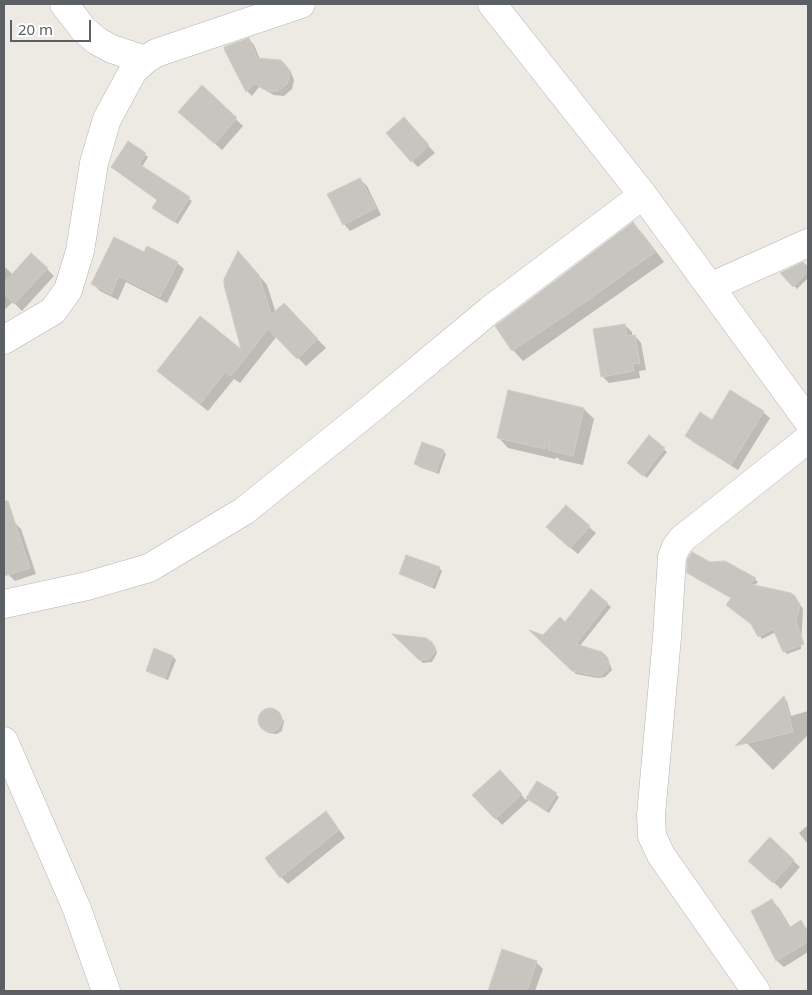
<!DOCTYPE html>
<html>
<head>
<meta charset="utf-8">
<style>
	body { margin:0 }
	#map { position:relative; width:812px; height:995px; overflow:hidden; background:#edeae3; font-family:"Noto Sans",sans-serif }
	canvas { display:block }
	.frame { position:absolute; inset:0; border:5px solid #5c5f63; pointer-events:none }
	.scale { position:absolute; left:10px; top:20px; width:81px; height:22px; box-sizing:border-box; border:2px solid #5c5f63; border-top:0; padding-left:6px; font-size:15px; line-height:18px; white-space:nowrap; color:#5c5f63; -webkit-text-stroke:4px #fff; paint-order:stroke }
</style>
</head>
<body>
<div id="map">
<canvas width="812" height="995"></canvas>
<div class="frame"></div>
<div class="scale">20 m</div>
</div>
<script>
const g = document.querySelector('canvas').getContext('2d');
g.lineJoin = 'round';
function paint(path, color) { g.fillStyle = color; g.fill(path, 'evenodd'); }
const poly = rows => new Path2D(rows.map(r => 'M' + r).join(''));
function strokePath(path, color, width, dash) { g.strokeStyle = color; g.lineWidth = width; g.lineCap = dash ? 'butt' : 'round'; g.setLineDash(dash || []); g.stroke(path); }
const shadow = poly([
	[249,39,254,45,260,59,284,65,290,70,294,80,292,89,284,96,274,95,259,87,252,96,247,91],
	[202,87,243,126,222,150,187,118],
	[410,126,435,153,418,167,412,161],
	[128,143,148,157,142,167,192,201,178,224,157,211,159,201,115,170],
	[360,179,367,186,381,215,350,231,344,224],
	[633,224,643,234,664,262,523,361,513,350,497,327],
	[144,254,177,263,184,269,167,303,126,282,118,300,100,291,93,284],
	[247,261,267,285,276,313,284,305,326,348,306,366,277,336,240,383,234,379,208,411,167,379,243,352],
	[803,264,808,269,808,278,797,289,782,273],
	[4,266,13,275,47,269,54,276,22,311,13,302,4,310],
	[625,325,632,332,632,336,635,336,641,343,646,370,639,371,640,378,609,383,603,377],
	[584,409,594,419,583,465,560,460,557,457,555,459,508,448,498,437],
	[763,412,770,418,738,470,693,442,686,435,712,421],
	[649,437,667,452,647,478,632,466],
	[443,451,446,454,439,474,419,467,416,463],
	[14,522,21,529,36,574,15,581,8,574,6,567,4,568,4,527],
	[589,527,596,533,578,554,554,534],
	[710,563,755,579,758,582,754,586,795,597,803,609,801,649,787,654,784,651,776,632,762,639,732,598,688,572],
	[439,568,442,571,435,589,404,576,400,573],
	[591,590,611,607,579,647,608,659,612,670,605,677,598,678,576,674,533,633,544,636,565,624],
	[395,636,432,643,435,646,437,653,432,662,423,663],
	[173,657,176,660,168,680,150,673,147,670],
	[784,698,787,701,791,716,808,711,808,735,773,770,743,739],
	[269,709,277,712,284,721,282,731,277,734,268,733,260,721,261,714],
	[506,778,526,800,537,782,559,797,549,813,529,800,502,825,474,795],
	[326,813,332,819,345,838,288,884,281,877],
	[808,825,808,844,799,833],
	[770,839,800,867,781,889,757,867],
	[772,901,779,908,791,928,801,922,808,930,808,952,784,967,777,961,753,912],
	[503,951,536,962,543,969,535,991,489,991]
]);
const building = poly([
	[249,38,257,58,281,60,288,68,290,74,287,84,278,91,267,91,254,83,246,92,225,51,224,47,249,38],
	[202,85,237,118,215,144,178,112,202,85],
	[404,117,429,145,411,162,386,133,404,117],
	[128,141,146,153,139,164,190,197,174,222,152,208,157,200,111,167,128,141],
	[360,178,376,208,343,225,327,194,360,178],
	[633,222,655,252,588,300,512,351,495,326,633,222],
	[114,237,144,252,147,246,178,262,160,297,119,276,111,294,91,284,114,237],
	[238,251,259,275,271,315,284,303,318,339,297,359,268,329,231,376,225,372,200,404,157,371,200,316,241,349,224,285,224,279,238,251],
	[31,253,48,268,14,304,4,294,4,283,31,253],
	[803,262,808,267,808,272,793,287,780,273,803,262],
	[625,324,627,336,635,335,640,363,632,364,634,371,601,377,593,329,625,324],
	[508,390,584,408,573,456,548,450,550,441,545,449,497,438,508,390],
	[730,390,764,411,731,465,685,436,700,412,712,420,730,390],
	[649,435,665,448,643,476,627,463,649,435],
	[422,442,444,450,436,472,414,464,422,442],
	[4,501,8,501,30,568,4,576,4,501],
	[566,505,590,526,570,548,546,527,566,505],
	[692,552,710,562,725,561,756,578,750,584,791,593,795,596,800,605,796,622,804,644,783,652,773,629,758,637,751,624,726,605,731,598,687,573,687,560,692,552],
	[406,555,440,567,432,586,399,574,406,555],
	[591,589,608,603,576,644,602,652,608,658,609,666,608,669,602,675,598,676,572,671,529,630,543,635,560,617,565,622,591,589],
	[392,634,426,638,432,642,435,649,434,653,429,659,419,660,392,634],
	[154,648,173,656,165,678,146,671,154,648],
	[784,696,793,732,735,746,784,696],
	'258 720a12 12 0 1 1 24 0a12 12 0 1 1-24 0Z',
	[500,770,522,794,495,819,472,795,500,770],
	[537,781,557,793,546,811,526,798,537,781],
	[326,811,339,830,280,878,265,858,326,811],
	[770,837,794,860,773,883,748,861,770,837],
	[772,899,789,928,801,920,808,933,808,942,776,961,751,911,772,899],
	[502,949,537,961,527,991,488,991,502,949]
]);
const minor = poly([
	[64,4,84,30,97,41,112,49,145,60],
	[492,4,643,195,808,421],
	[710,287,808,243],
	[4,340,53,311,68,290,80,251,94,163,107,119,133,71,145,60,156,53,301,4],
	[4,604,87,586,149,568,244,511,371,409,490,310,643,195],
	[4,741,77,909,106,991],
	[756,991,661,855,652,836,651,815,667,637,672,557,676,547,682,539,808,439]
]);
paint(shadow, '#0003');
paint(building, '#c8c5c0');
strokePath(building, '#d1ccc2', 1);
strokePath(minor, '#b1b4b7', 29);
strokePath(minor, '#fff', 28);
</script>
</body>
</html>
